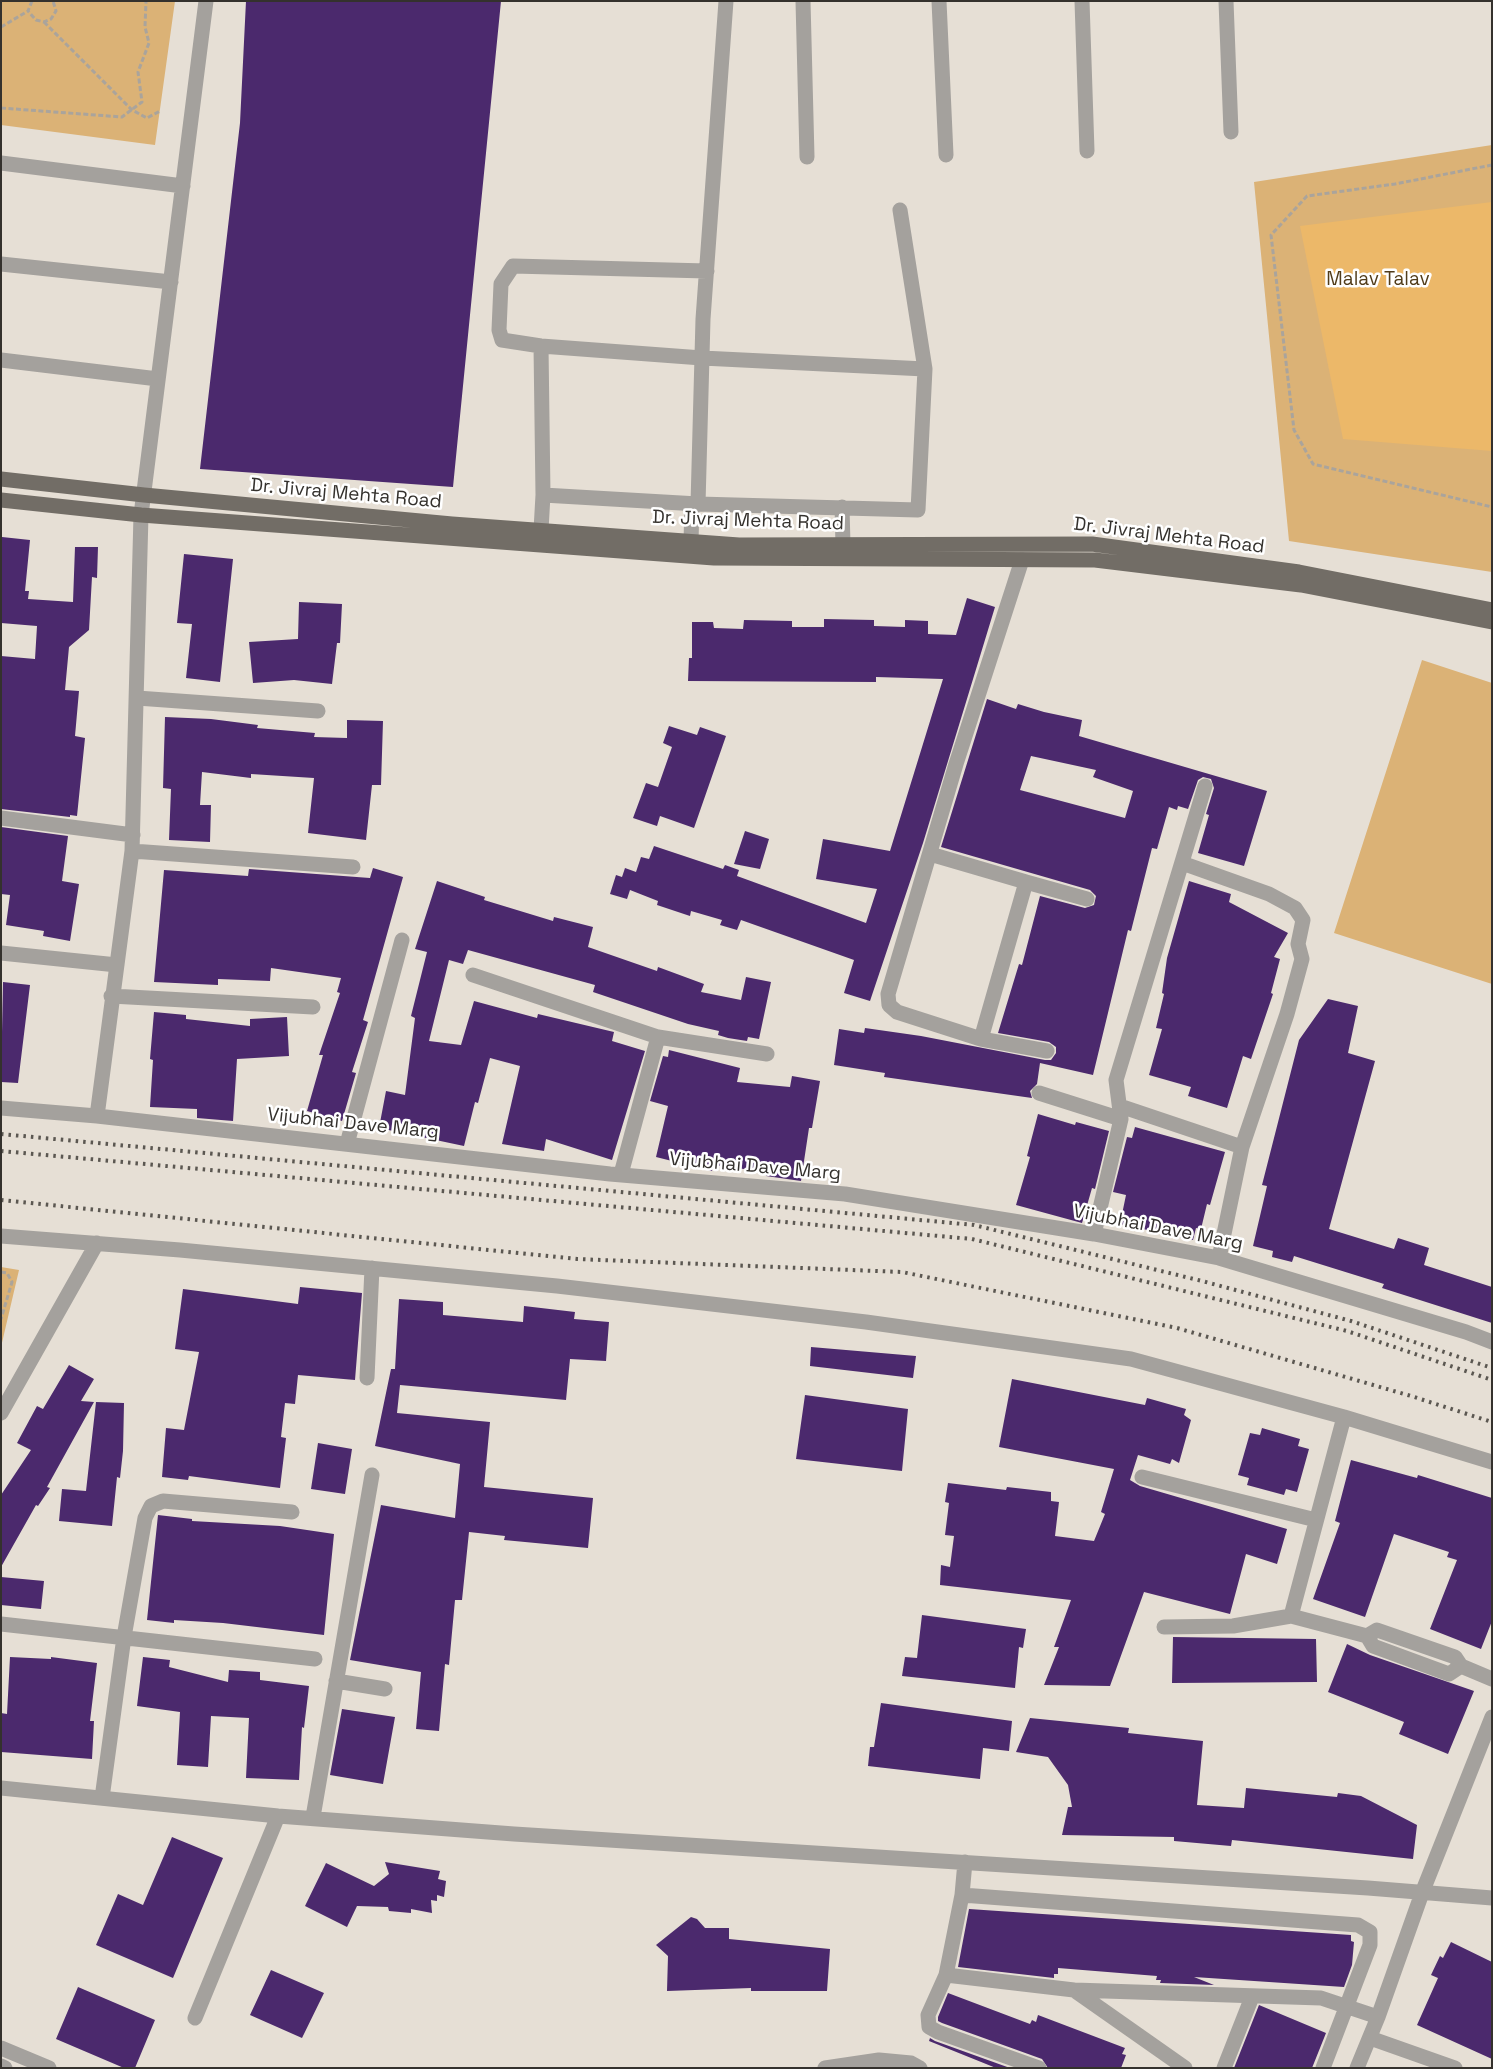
<!DOCTYPE html>
<html>
<head>
<meta charset="utf-8">
<style>
	body { margin:0 }
	#map { position:relative; width:1493px; height:2069px; overflow:hidden; background:#e6dfd5; font-family:"Space Grotesk",sans-serif }
	canvas { display:block }
	.frame { position:absolute; inset:0; border:2px solid #34312d; pointer-events:none }
</style>
</head>
<body>
<div id="map">
<canvas width="1493" height="2069"></canvas>
<div class="frame"></div>
</div>
<script>
const g = document.querySelector('canvas').getContext('2d');
g.lineJoin = 'round';
function paint(path, color) { g.fillStyle = color; g.fill(path, 'evenodd'); }
const poly = rows => new Path2D(rows.map(r => 'M' + r).join(''));
function strokePath(path, color, width, dash) { g.strokeStyle = color; g.lineWidth = width; g.lineCap = dash ? 'butt' : 'round'; g.setLineDash(dash || []); g.stroke(path); }
function drawText(font, color, halo, rows, align = 'center') {
  g.font = font + ' "Space Grotesk",sans-serif'; g.lineWidth = 5; g.setLineDash([]); g.textBaseline = 'middle'; g.strokeStyle = halo; g.fillStyle = color; for (const [text, x, y, turn = 0] of rows) {
    g.save(); g.translate(x, y); g.rotate((+turn || 0) * Math.PI / 180); g.textAlign = isNaN(turn) ? turn : align; if (halo) g.strokeText(text, 0, 0); g.fillText(text, 0, 0); g.restore();
  }
}
const green = poly([
	[1,1,175,1,155,145,1,125],
	[1492,145,1492,572,1289,541,1254,182],
	[1422,660,1492,683,1492,984,1334,933],
	[1,1267,19,1270,1,1347]
]);
const water = poly([
	[1492,202,1492,451,1343,439,1300,226]
]);
const building = poly([
	[246,1,501,1,453,487,200,469,240,123],
	[2,537,30,540,25,591,29,591,28,599,73,602,75,547,98,547,97,578,92,577,89,630,69,647,65,690,79,691,75,736,85,738,77,816,70,815,70,817,1,809,1,656,35,659,37,626,1,623],
	[184,554,233,559,220,682,186,678,192,624,177,623],
	[967,598,995,607,923,843,870,1001,844,993,854,960,741,920,737,930,720,925,722,920,691,911,690,916,657,905,658,901,630,890,627,899,610,894,616,875,622,877,625,868,636,872,641,857,649,859,654,846,723,869,725,865,739,870,737,876,866,923,877,889,816,879,823,839,890,851,943,679,876,677,876,682,688,681,689,658,692,658,692,622,713,622,714,628,743,629,744,620,792,621,792,627,824,627,824,619,874,620,874,626,905,627,905,620,928,621,928,634,956,635],
	[299,602,342,604,340,643,337,643,332,684,294,680,253,683,249,642,298,639],
	[987,699,1016,709,1018,704,1044,712,1082,720,1079,736,1267,791,1244,866,1198,853,1209,815,1206,814,1214,788,1211,779,1203,777,1198,780,1188,809,1178,806,1177,810,1169,807,1157,849,1152,848,1131,931,1128,930,1093,1075,1040,1063,1037,1084,1030,1091,1032,1098,884,1077,885,1073,834,1065,839,1029,864,1033,865,1028,921,1036,1045,1060,1051,1060,1056,1053,1056,1047,1049,1042,998,1033,1019,964,1022,965,1040,896,1085,908,1094,905,1096,896,1090,890,941,847],
	[1031,756,1096,770,1093,777,1133,791,1125,818,1020,790],
	[165,717,211,719,258,725,257,728,315,733,314,737,347,738,347,720,383,721,381,785,372,785,366,840,308,833,314,778,251,774,251,778,202,772,200,805,211,805,210,842,169,840,171,789,163,788],
	[669,726,697,735,700,727,726,736,694,828,660,816,657,826,633,818,646,783,658,787,672,747,663,743],
	[1,827,68,836,62,881,79,884,70,941,43,936,44,931,6,925,10,895,1,894],
	[745,831,769,839,760,869,734,864],
	[373,868,403,877,363,1020,368,1022,352,1072,356,1073,342,1121,307,1111,323,1055,319,1055,340,993,337,992,341,978,271,968,270,981,218,979,218,985,154,982,164,870,248,876,249,869,370,878],
	[437,881,485,897,484,900,553,921,554,917,593,927,588,947,657,971,658,967,704,984,701,992,741,1000,746,977,771,982,759,1039,748,1037,747,1041,728,1038,718,1035,719,1031,688,1024,593,992,595,985,468,950,463,964,449,960,429,1041,461,1045,474,1001,537,1018,538,1014,614,1032,612,1041,645,1051,612,1160,546,1139,544,1151,502,1144,520,1066,490,1058,478,1103,475,1102,464,1146,379,1128,386,1091,405,1095,415,1018,411,1016,427,952,415,949],
	[1189,881,1231,894,1229,902,1288,933,1274,957,1280,959,1271,993,1273,994,1251,1059,1243,1056,1227,1108,1188,1096,1191,1087,1149,1075,1162,1029,1156,1028,1164,994,1162,993,1167,958],
	[3,982,30,985,18,1083,1,1082],
	[1328,999,1358,1006,1348,1053,1375,1061,1329,1229,1394,1249,1398,1238,1429,1248,1424,1265,1492,1287,1492,1323,1382,1288,1384,1284,1294,1256,1292,1262,1272,1257,1273,1251,1253,1246,1267,1186,1262,1185,1299,1040],
	[154,1012,186,1015,186,1019,250,1026,250,1019,287,1017,289,1056,237,1059,233,1121,197,1118,197,1109,150,1107,153,1060,150,1059],
	[669,1050,740,1068,737,1082,790,1087,792,1076,820,1081,812,1128,809,1128,801,1181,766,1176,767,1172,713,1165,712,1171,656,1157,668,1106,650,1101,663,1056,668,1057],
	[1038,1114,1075,1125,1076,1122,1109,1131,1095,1189,1092,1188,1082,1223,1016,1205,1030,1157,1027,1156],
	[1135,1127,1225,1152,1210,1205,1207,1204,1201,1229,1196,1228,1193,1240,1120,1224,1126,1195,1113,1192,1127,1137,1132,1138],
	[300,1287,362,1293,355,1380,298,1375,295,1404,285,1403,281,1437,286,1438,280,1488,189,1476,188,1480,162,1477,166,1428,184,1430,199,1352,175,1349,183,1289,298,1304],
	[399,1299,443,1302,443,1315,523,1322,524,1306,575,1312,574,1319,609,1322,606,1361,570,1359,566,1400,400,1385,397,1413,490,1422,484,1487,593,1498,588,1548,504,1540,505,1536,469,1532,462,1600,455,1600,449,1665,445,1664,439,1731,416,1729,421,1672,350,1660,381,1505,455,1518,460,1464,375,1446,391,1369,395,1369],
	[811,1347,916,1356,913,1378,810,1366],
	[69,1365,94,1379,81,1401,94,1402,47,1487,50,1488,38,1506,36,1505,1,1567,1,1495,31,1450,17,1443,37,1406,43,1409],
	[1012,1379,1145,1405,1147,1398,1186,1409,1184,1415,1191,1420,1179,1463,1172,1459,1170,1464,1138,1455,1130,1480,1140,1486,1287,1529,1277,1564,1246,1554,1230,1614,1144,1592,1110,1686,1044,1685,1059,1647,1054,1647,1071,1600,940,1585,941,1565,950,1567,954,1536,945,1535,949,1503,945,1502,948,1483,1006,1490,1007,1487,1051,1492,1051,1501,1059,1502,1055,1536,1094,1541,1105,1514,1101,1512,1114,1469,999,1447],
	[805,1395,908,1409,902,1471,796,1459],
	[96,1402,124,1403,123,1451,120,1478,117,1477,112,1526,59,1521,62,1489,86,1491],
	[1262,1428,1300,1439,1298,1446,1309,1449,1297,1492,1286,1489,1284,1495,1247,1485,1249,1478,1238,1475,1250,1433,1260,1435],
	[318,1443,352,1449,345,1494,311,1489],
	[1351,1460,1417,1478,1418,1475,1492,1498,1492,1621,1481,1649,1430,1629,1457,1560,1447,1557,1449,1552,1394,1534,1365,1617,1313,1599,1340,1523,1335,1521],
	[158,1515,192,1519,192,1521,280,1526,334,1534,324,1635,223,1623,174,1620,174,1623,147,1620],
	[1,1577,44,1581,41,1609,1,1605],
	[922,1615,1026,1629,1023,1648,1019,1647,1015,1688,902,1676,905,1657,917,1658],
	[1173,1637,1316,1639,1317,1682,1172,1683],
	[1347,1644,1370,1655,1474,1691,1448,1754,1399,1734,1404,1722,1328,1692],
	[10,1657,51,1659,51,1657,97,1663,90,1721,94,1721,92,1759,1,1752,1,1713,7,1714],
	[143,1657,170,1660,169,1667,228,1682,229,1670,260,1672,260,1680,309,1686,304,1728,302,1727,299,1780,246,1778,249,1718,211,1716,208,1767,177,1765,180,1712,137,1706],
	[881,1703,1012,1721,1009,1751,983,1748,980,1779,868,1766,870,1747,874,1747],
	[342,1709,395,1717,383,1784,330,1775],
	[1030,1718,1129,1728,1128,1733,1203,1741,1197,1805,1244,1808,1246,1788,1337,1797,1338,1793,1361,1796,1417,1825,1413,1859,1232,1840,1231,1846,1174,1841,1174,1837,1062,1835,1068,1807,1072,1807,1068,1785,1048,1757,1016,1752],
	[172,1837,223,1858,173,1978,96,1945,118,1894,143,1905],
	[385,1862,440,1871,438,1879,446,1881,444,1897,437,1895,437,1901,431,1900,432,1913,411,1909,411,1913,389,1911,388,1907,357,1906,347,1927,305,1906,326,1863,374,1886,389,1874],
	[969,1909,1351,1935,1351,1941,1354,1942,1352,1965,1344,1987,1194,1977,1214,1985,1160,1983,1161,1980,1156,1980,1157,1976,1058,1968,1058,1974,1054,1974,1054,1978,958,1967],
	[691,1917,697,1919,705,1928,729,1928,729,1939,830,1949,827,1991,751,1991,751,1988,667,1991,668,1956,656,1945],
	[1451,1942,1492,1962,1492,2059,1417,2025,1438,1978,1431,1975,1440,1956,1443,1958],
	[271,1970,324,1993,302,2038,250,2015],
	[78,1987,155,2020,135,2068,124,2068,56,2039],
	[948,1993,1030,2024,1032,2020,1036,2022,1038,2015,1125,2048,1122,2054,1126,2055,1121,2068,1048,2068,1042,2059,942,2023,938,2021,938,2017],
	[1259,2005,1326,2033,1312,2068,1234,2068],
	[930,2038,935,2041,1010,2068,996,2068,929,2041]
]);
const path = poly([
	[32,1,28,11,36,20,44,22,51,19,56,11,53,1],
	[44,22,132,110,147,118,160,111],
	[1,27,28,11],
	[1,108,122,117,142,102,138,72,149,43,145,27,146,1],
	[1492,165,1395,184,1307,196,1271,235,1294,430,1313,464,1492,507],
	[1,1272,7,1273,12,1282,1,1319]
]);
const minor = poly([
	[726,1,703,319,698,504,918,510,925,369,900,210],
	[803,1,807,157],
	[939,1,946,155],
	[1082,1,1087,151],
	[1226,1,1231,132],
	[1,163,183,186],
	[1,264,171,282],
	[707,271,513,266,501,284,499,330,502,340,541,346,702,358,925,369],
	[541,346,543,495,698,504],
	[1,360,158,379],
	[842,507,843,545],
	[541,530,543,495],
	[691,542,692,504],
	[137,698,318,711],
	[1,818,133,835],
	[132,851,353,867],
	[930,854,1026,882,981,1039,897,1012,889,1005,888,994,956,764,1022,560],
	[1182,863,1269,894,1295,908,1303,920,1298,944,1302,959,1287,1014,1242,1147,1219,1258],
	[1026,882,1087,899],
	[1,953,117,965],
	[473,975,658,1037,767,1054],
	[111,996,313,1007],
	[981,1039,1047,1051],
	[1039,1093,1121,1119],
	[1120,1106,1242,1147],
	[1,1108,97,1116,610,1174,845,1194,1094,1234,1219,1258,1466,1332,1492,1342],
	[97,1116,132,851,141,515,206,1],
	[347,1144,402,940],
	[621,1174,658,1037],
	[1094,1234,1121,1119,1116,1080,1205,786],
	[1,1236,180,1250,557,1286,866,1322,1131,1359,1344,1417,1492,1462],
	[367,1378,372,1268],
	[1,1413,97,1243],
	[1142,1477,1316,1520],
	[1291,1616,1344,1417],
	[1,1624,315,1659],
	[1164,1627,1233,1626,1291,1616,1367,1636,1373,1646,1449,1674,1461,1666],
	[1367,1636,1377,1630,1455,1657,1461,1666,1492,1679],
	[336,1681,385,1689],
	[1,1788,278,1816,514,1834,1368,1888,1492,1898],
	[102,1798,124,1637,145,1518,151,1506,163,1501,292,1512],
	[313,1817,372,1475],
	[962,1895,965,1862],
	[946,1975,928,2015,929,2027,938,2032,1039,2068],
	[1074,1990,946,1975,962,1895,1358,1925,1370,1932,1370,1945,1323,2068],
	[195,2018,278,1816],
	[1370,2038,1455,2068],
	[1,2048,49,2068],
	[1,2066,5,2068],
	[825,2068,879,2060,911,2063,920,2068],
	[1185,2068,1074,1990,1321,1998,1378,2017],
	[1224,2068,1252,1997],
	[1357,2068,1378,2017,1422,1893,1492,1717]
]);
const major = poly([
	[1,479,144,495,452,524,739,545,1092,544,1299,572,1492,610],
	[1,500,141,515,714,558,1095,560,1301,585,1492,622]
]);
const rail = poly([
	[1,1134,974,1225,1202,1281,1351,1321,1492,1368],
	[1,1151,972,1239,1347,1331,1492,1380],
	[1,1200,577,1259,902,1272,1177,1328,1411,1396,1492,1422]
]);
const parkNames = [
	["Malav Talav",1378,280]
];
const streetNames = [
	["Dr. Jivraj Mehta Road",346,494,5],
	["Dr. Jivraj Mehta Road",748,521,2],
	["Dr. Jivraj Mehta Road",1169,536,7],
	["Vijubhai Dave Marg",353,1124,6],
	["Vijubhai Dave Marg",755,1167,5],
	["Vijubhai Dave Marg",1158,1228,11]
];
paint(green, '#dbb276');
paint(water, '#ecb869');
paint(building, '#4b296d');
strokePath(path, '#aaa49c', 3, [5, 2.5]);
strokePath(minor, '#a4a19d', 15);
strokePath(major, '#726d66', 15);
strokePath(rail, '#5b5751', 4, [2.5, 5]);
drawText('19px', '#513c1a', '#fff', parkNames);
drawText('19px', '#34312d', '#fff', streetNames);
</script>
</body>
</html>
